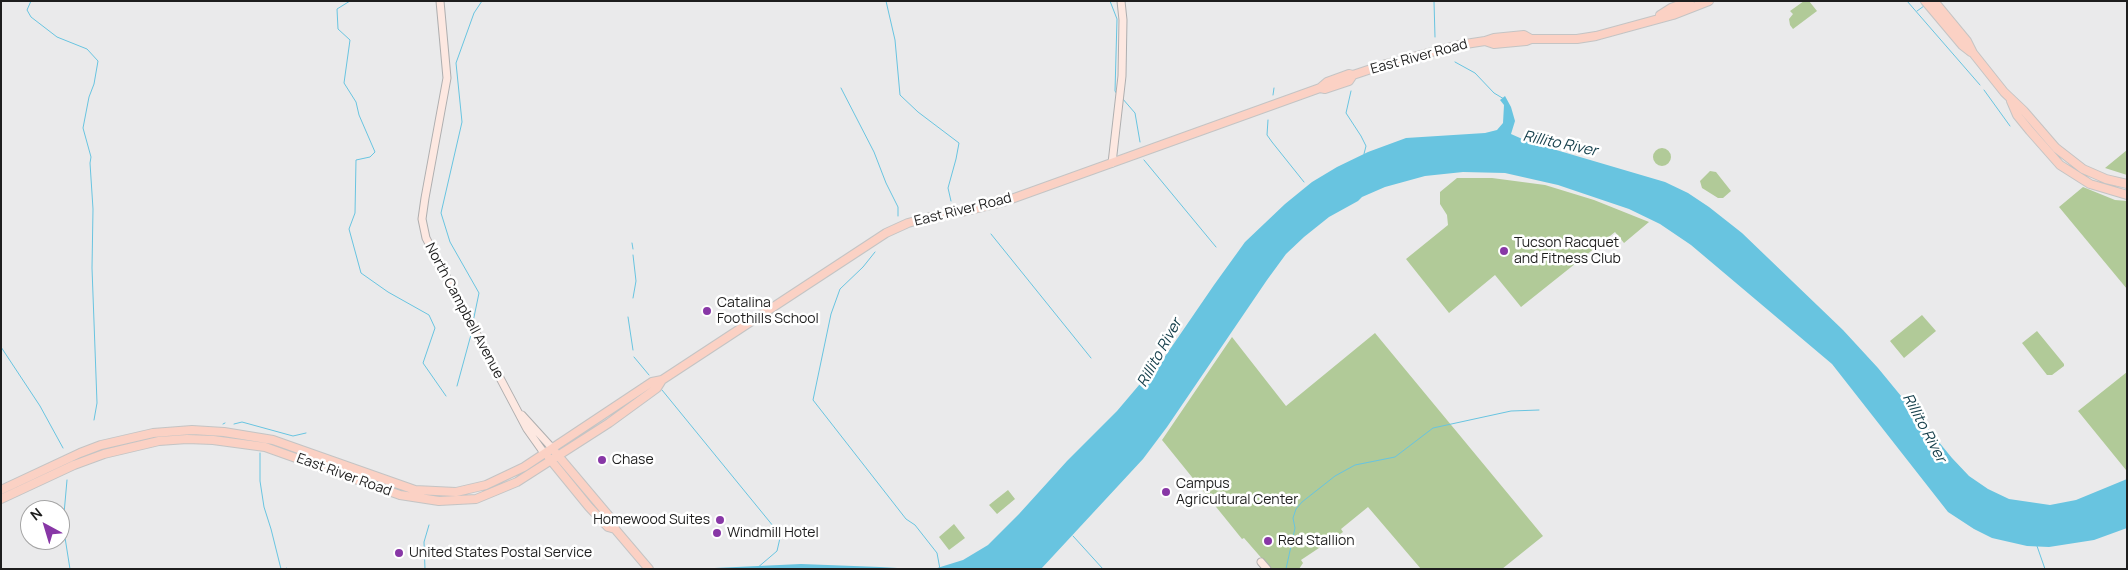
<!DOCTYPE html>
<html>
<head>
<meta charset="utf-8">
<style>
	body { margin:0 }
	#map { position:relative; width:2128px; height:570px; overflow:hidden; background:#eaeaeb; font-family:Manrope,sans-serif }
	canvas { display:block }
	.frame { position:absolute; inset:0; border:2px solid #1e1e1e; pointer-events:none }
	.north { position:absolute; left:20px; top:500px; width:50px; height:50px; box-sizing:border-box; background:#fff; border:1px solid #a5a5a5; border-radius:50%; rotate:321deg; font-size:14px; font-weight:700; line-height:20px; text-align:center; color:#1e1e1e }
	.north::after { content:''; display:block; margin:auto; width:18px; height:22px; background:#8837a6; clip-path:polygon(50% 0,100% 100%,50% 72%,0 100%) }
</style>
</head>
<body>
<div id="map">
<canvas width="2128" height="570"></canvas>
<div class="frame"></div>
<div class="north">N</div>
</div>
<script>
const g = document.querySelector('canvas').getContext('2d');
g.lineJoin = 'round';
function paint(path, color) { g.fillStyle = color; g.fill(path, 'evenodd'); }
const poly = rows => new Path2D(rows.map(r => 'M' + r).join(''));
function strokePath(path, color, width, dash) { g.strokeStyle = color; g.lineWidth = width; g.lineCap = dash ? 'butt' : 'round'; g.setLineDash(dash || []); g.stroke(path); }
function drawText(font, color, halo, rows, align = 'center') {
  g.font = font + ' Manrope,sans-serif'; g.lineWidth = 5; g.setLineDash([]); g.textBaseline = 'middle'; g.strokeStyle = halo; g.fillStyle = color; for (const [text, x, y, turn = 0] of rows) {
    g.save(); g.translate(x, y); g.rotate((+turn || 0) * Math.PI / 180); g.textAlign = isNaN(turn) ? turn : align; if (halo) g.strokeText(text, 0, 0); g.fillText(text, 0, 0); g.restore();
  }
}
const green = poly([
	[1804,1,1809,1,1817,11,1793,29,1790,25,1789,19,1793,14,1790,11],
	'1653 157a9 9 0 1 1 18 0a9 9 0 1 1-18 0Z',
	[2127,150,2127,175,2105,168],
	[1710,171,1716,172,1731,191,1723,198,1718,198,1702,188,1700,181],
	[1457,178,1492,178,1545,185,1594,200,1649,222,1624,243,1615,232,1521,307,1495,275,1449,313,1406,259,1448,225,1447,215,1440,204,1440,192],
	[2083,187,2115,200,2127,201,2127,289,2059,207],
	[1922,315,1936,331,1904,358,1890,341],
	[2037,331,2064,364,2064,366,2052,375,2047,375,2022,343],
	[1375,333,1543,536,1502,569,1421,569,1368,507,1341,529,1343,532,1301,560,1303,563,1299,569,1271,569,1244,538,1242,539,1162,440,1232,337,1286,406],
	[2127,372,2127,470,2126,470,2078,411],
	[1008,490,1015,499,997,514,989,505],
	[954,524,965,538,949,550,939,537]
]);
const water = poly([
	[1505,96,1511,107,1515,121,1511,134,1529,142,1665,182,1688,193,1709,207,1742,233,1843,330,1878,368,1952,458,1969,476,1988,489,2009,499,2050,505,2076,500,2127,479,2127,528,2094,540,2049,547,2027,546,1992,538,1974,529,1948,512,1832,364,1691,245,1660,224,1629,209,1558,185,1505,173,1463,172,1425,176,1385,187,1362,197,1358,201,1329,217,1304,237,1286,254,1267,280,1167,427,1143,459,1041,569,934,569,963,560,988,545,1019,514,1067,461,1117,411,1145,378,1153,374,1214,285,1245,242,1285,204,1312,182,1337,167,1368,152,1406,138,1485,133,1497,130,1503,123,1504,105,1500,100],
	[801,564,880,567,915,569,693,569]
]);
const stream = poly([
	[31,1,27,10,31,17,57,37,87,49,98,61,94,84,89,97,83,128,91,157,90,163,93,209,92,268,97,403,94,420],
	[350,1,337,9,338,29,350,40,344,83,356,102,359,115,375,152,370,157,356,160,355,213,349,229,361,273,388,292,429,315,435,328,423,363,446,396],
	[886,1,895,40,900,95,918,112,959,143,956,159,948,188,951,201],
	[1110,1,1117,19,1115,91,1117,94],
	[1434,1,1435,37],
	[1907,1,1980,85],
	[1917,11,1924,6],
	[1455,62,1475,73,1494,93,1504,99],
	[841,88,874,152,886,183,898,207,898,216],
	[1984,90,2010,126],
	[1351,91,1346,113,1361,136,1366,146,1364,154],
	[1273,95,1274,88],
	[1122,98,1135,113,1140,142],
	[1268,120,1267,135,1272,142,1304,182],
	[1144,160,1216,247],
	[991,234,1091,358],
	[632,243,633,249],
	[875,252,863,267,840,289,831,314,813,400,906,519,915,525,937,553,940,569],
	[633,255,636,281,633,298],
	[628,317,633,350],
	[473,322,479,293,450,242,441,213,462,122,456,63,474,13,482,1],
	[1,347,40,406,63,448],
	[634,357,649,375],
	[457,386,472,331],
	[662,390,778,532,780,538,777,551,756,569],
	[223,424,225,423],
	[234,424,242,422,293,436,306,433],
	[260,453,260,481,264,507,271,529,281,569],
	[67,480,63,525,70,569],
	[1073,536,1103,569],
	[2037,546,2045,569],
	[285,569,286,568],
	[425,569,424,542,429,525],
	[1286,569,1295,528,1293,518,1296,509,1302,502,1335,476,1355,465,1395,457,1433,428,1511,411,1539,410]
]);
const secondary = poly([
	[440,1,447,78,425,198,422,219,426,238,527,429,544,453],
	[1112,163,1122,76,1123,20,1121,1],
	[522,415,552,448],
	[1261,562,1267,569]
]);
const primary = poly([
	[1925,1,1962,45,1971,52],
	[1934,1,1967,41,1973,53,2004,92,2024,111,2056,148,2083,169,2106,179,2127,184],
	[1660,15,1671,8,1690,1],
	[1485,41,1494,44,1526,41,1531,39,1577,39,1596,36,1673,15,1709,1],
	[1353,75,1386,64,1459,45,1485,41,1494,38,1524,35,1531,39],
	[2011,101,2017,115,2030,131,2060,165,2090,184,2127,195],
	[555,452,614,522,615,529,649,569],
	[549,458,589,507,608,527,615,529],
	[1,490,80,453,101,445,153,433,192,430,224,432,273,440,415,490,456,492,486,485,524,467,652,382,662,380,886,233,908,223,934,216,966,211,1003,202,1320,88,1327,82,1349,74,1353,75,1349,81,1325,89,1320,88],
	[1,499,74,465,104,454,159,441,187,439,213,440,265,447,400,495,439,501,476,499,517,482,609,423,657,388,662,380]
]);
const markers = [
	[1504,251,5,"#8837a6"],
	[707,311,5,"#8837a6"],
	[602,460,5,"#8837a6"],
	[1166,492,5,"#8837a6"],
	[720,520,5,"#8837a6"],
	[717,533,5,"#8837a6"],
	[1268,541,5,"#8837a6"],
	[399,553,5,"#8837a6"]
];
const streetNames = [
	["East River Road",1419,57,-15],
	["East River Road",963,210,-14],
	["North Campbell Avenue",464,311,62],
	["East River Road",344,475,20]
];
const poiNames = [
	["Tucson Racquet",1514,243],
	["and Fitness Club",1514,259],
	["Catalina",717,303],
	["Foothills School",717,319],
	["Chase",612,460],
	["Campus",1176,484],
	["Agricultural Center",1176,500],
	["Homewood Suites",710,520,"right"],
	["Windmill Hotel",727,533],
	["Red Stallion",1278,541],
	["United States Postal Service",409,553]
];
const waterNames = [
	["Rillito River",1560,144,12],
	["Rillito River",1160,353,-61],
	["Rillito River",1924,428,62]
];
paint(green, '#b1ca98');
paint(water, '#68c4e0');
strokePath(stream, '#68c4e0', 1);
strokePath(secondary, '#aeaeaf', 9);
strokePath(primary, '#c4c4c4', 10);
strokePath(secondary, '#fde8e1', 7);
strokePath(primary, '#fbd1c4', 8);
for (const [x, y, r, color] of markers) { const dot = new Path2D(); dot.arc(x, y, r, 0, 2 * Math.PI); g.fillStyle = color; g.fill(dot); strokePath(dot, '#fff', 2); }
drawText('14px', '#1e1e1e', '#fff', streetNames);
drawText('14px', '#1e1e1e', '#fff', poiNames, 'left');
drawText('italic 15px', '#17414d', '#fff', waterNames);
</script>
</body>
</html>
